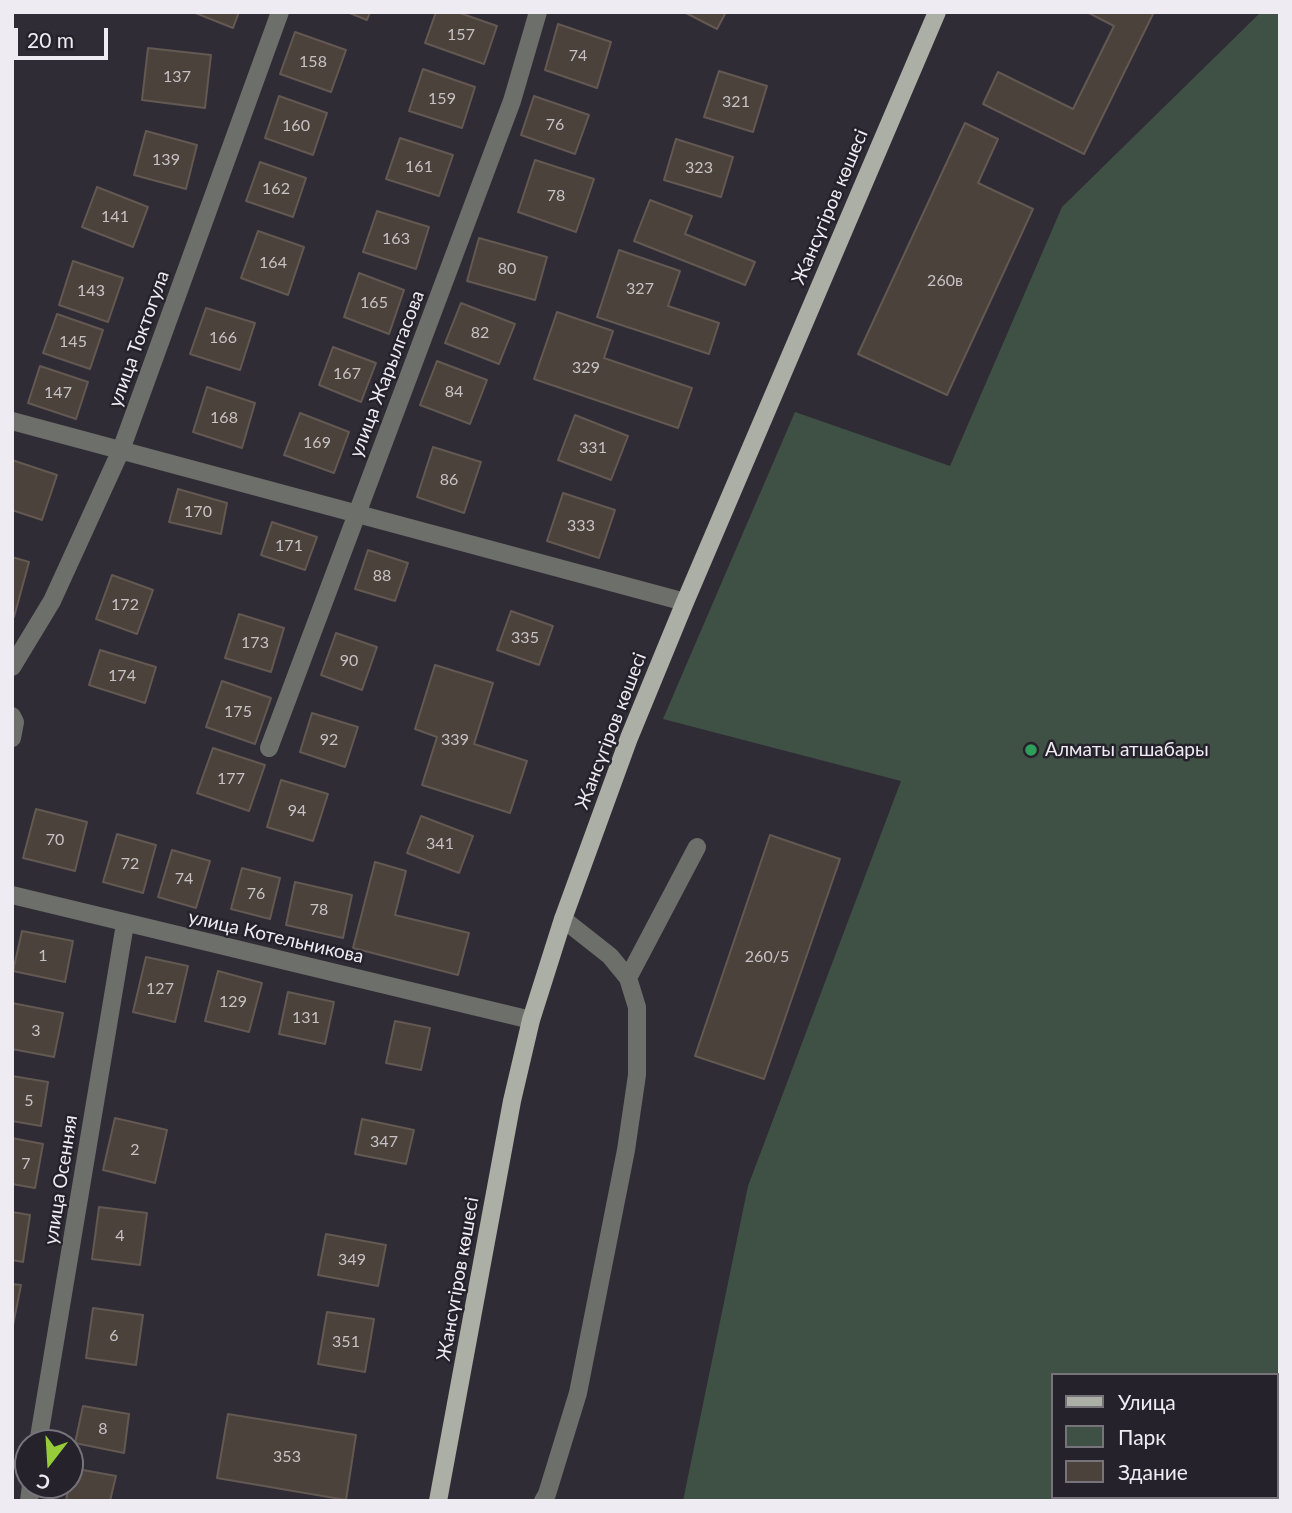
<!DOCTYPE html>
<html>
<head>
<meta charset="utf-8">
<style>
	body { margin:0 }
	#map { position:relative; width:1292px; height:1513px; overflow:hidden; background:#302c35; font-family:Lato,sans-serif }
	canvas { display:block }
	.frame { position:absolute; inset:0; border:14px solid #eeecf2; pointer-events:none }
	.legend { position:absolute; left:1051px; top:1373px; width:228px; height:126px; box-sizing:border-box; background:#26222b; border:2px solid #76737b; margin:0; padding:9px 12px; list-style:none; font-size:21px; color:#eeecf2 }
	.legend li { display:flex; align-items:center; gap:14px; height:35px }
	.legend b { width:35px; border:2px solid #76737b }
	.north { position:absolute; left:14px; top:1429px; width:70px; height:70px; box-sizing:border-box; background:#26222b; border:2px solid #76737b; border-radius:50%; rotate:197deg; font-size:19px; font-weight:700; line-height:28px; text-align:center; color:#eeecf2 }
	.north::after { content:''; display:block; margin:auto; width:24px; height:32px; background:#96cc3a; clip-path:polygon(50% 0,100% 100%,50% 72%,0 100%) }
	.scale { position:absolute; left:14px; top:28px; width:94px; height:32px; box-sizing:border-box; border:4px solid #eeecf2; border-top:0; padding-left:9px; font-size:21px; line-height:24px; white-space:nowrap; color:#eeecf2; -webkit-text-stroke:5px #26222b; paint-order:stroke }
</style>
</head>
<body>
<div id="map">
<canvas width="1292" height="1513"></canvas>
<div class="frame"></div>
<ul class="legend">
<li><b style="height:9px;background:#abafa6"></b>Улица</li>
<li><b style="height:19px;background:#3f5145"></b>Парк</li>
<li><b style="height:19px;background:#4c423c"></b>Здание</li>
</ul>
<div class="north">С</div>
<div class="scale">20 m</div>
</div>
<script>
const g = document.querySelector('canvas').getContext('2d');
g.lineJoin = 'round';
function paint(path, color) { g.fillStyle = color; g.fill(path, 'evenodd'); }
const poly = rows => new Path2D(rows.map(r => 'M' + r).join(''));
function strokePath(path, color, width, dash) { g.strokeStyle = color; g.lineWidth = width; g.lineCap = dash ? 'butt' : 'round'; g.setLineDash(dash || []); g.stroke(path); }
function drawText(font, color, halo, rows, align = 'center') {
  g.font = font + ' Lato,sans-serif'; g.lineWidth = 5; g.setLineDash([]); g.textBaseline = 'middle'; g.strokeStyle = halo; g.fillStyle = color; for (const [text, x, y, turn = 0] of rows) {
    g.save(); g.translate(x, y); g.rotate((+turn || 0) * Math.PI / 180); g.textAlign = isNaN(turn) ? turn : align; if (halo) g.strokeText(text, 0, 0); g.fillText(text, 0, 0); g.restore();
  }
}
const green = poly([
	[1261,12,1280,12,1280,1501,683,1501,748,1186,901,781,663,719,795,412,950,466,1062,207],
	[1052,1375,1276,1375,1276,1497,1052,1497]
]);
const building = poly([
	[193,12,239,12,233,28,193,12],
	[347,12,370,12,367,20,347,12],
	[436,12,457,12,497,26,484,64,425,43,436,12],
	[684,12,726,12,717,29,684,12],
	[1087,12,1154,12,1084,154,983,104,998,72,1073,109,1114,26,1087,12],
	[558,24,611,42,597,88,545,70,558,24],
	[295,32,346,50,331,92,280,74,295,32],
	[148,48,211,55,205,108,142,100,148,48],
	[423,69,475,87,462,128,409,111,423,69],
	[719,71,767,86,753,132,704,117,719,71],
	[279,96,327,113,313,155,265,138,279,96],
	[534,96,589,115,575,154,521,135,534,96],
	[965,123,998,139,978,183,1033,209,947,395,858,354,965,123],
	[146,131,197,145,186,189,134,175,146,131],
	[400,138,453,155,439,196,386,179,400,138],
	[676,139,733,157,721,197,664,180,676,139],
	[535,160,594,179,576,232,518,212,535,160],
	[260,162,306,178,293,217,246,201,260,162],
	[97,187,148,207,133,247,82,227,97,187],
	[650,200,692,216,685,234,755,262,745,285,634,241,650,200],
	[377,211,429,227,416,269,363,252,377,211],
	[258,231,304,247,288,295,241,278,258,231],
	[479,238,547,257,535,300,467,281,479,238],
	[619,250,680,271,668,306,719,323,709,354,597,317,619,250],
	[73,261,123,278,108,322,59,305,73,261],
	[359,273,404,290,389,334,344,317,359,273],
	[461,303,515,324,499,364,445,343,461,303],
	[206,308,255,323,240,370,190,354,206,308],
	[557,312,613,331,604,358,692,388,678,428,534,379,557,312],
	[57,314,103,330,90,369,43,353,57,314],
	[333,347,376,363,361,402,319,385,333,347],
	[437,361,487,380,470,424,420,405,437,361],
	[40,366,88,382,76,419,28,403,40,366],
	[207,387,255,403,242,448,193,432,207,387],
	[300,413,349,432,334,473,284,455,300,413],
	[575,415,628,436,611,480,558,460,575,415],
	[433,447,481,462,464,513,417,497,433,447],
	[12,460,57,475,42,520,12,510,12,460],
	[178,489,227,503,221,534,169,522,178,489],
	[563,493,615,510,599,558,547,541,563,493],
	[272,522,317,537,305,570,261,555,272,522],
	[368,550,408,563,395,601,355,589,368,550],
	[12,557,29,562,14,617,12,616,12,557],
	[112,575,153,590,137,634,96,619,112,575],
	[511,611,553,626,539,665,497,650,511,611],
	[239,614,284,628,271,672,225,658,239,614],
	[336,633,377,647,362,690,321,675,336,633],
	[100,650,156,667,145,703,89,685,100,650],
	[435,665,493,683,474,744,527,761,510,813,422,785,437,737,415,729,435,665],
	[222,681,271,698,255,744,206,727,222,681],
	[312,713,358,727,345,767,300,752,312,713],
	[213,748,265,765,249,811,197,793,213,748],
	[281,780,328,794,313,841,267,827,281,780],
	[36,809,87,822,75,871,23,858,36,809],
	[421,816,473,836,459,873,407,853,421,816],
	[117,834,156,845,143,893,103,882,117,834],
	[770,835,840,859,764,1079,695,1056,770,835],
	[172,850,210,861,196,908,158,897,172,850],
	[375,862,406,871,395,915,469,933,458,975,353,948,375,862],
	[242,868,280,878,270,919,231,909,242,868],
	[295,882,352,895,343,938,286,925,295,882],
	[22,931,73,941,65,982,13,971,22,931],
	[146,957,188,966,175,1022,133,1012,146,957],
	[218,971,262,983,249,1032,205,1021,218,971],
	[288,992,334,1002,325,1044,279,1034,288,992],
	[12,1003,63,1013,54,1057,12,1049,12,1003],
	[395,1021,430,1028,421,1070,386,1063,395,1021],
	[12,1076,48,1082,41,1126,12,1121,12,1076],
	[115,1118,167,1130,155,1183,103,1170,115,1118],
	[362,1119,414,1130,406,1164,355,1154,362,1119],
	[12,1138,43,1144,35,1188,12,1184,12,1138],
	[99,1207,147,1213,140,1265,92,1259,99,1207],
	[12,1212,30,1215,23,1262,12,1260,12,1212],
	[326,1234,386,1245,378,1286,318,1275,326,1234],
	[12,1284,21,1285,12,1330,12,1284],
	[93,1308,143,1315,136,1365,86,1358,93,1308],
	[327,1312,374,1319,365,1372,318,1364,327,1312],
	[83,1406,129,1414,124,1453,75,1443,83,1406],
	[228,1414,356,1435,346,1500,217,1478,228,1414],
	[72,1468,116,1476,110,1501,66,1501,72,1468]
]);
const service = poly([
	[628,978,697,847],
	[543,1501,547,1494,578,1393,626,1150,637,1075,637,1007,628,978,610,956,563,919]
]);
const minor = poly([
	[12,421,685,602],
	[12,667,52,601,121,450,280,12],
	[12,716,15,722,12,738],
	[269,748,512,101,538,12],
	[12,895,531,1020],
	[38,1443,125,924],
	[29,1501,31,1485]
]);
const primary = poly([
	[438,1501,512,1101,531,1020,563,919,629,738,685,602,937,12]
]);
const markers = [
	[1031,750,7,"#2e9e5b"]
];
const numberNames = [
	["157",461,35],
	["74",578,56],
	["158",313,62],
	["137",177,77],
	["159",442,99],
	["321",736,102],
	["76",555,125],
	["160",296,126],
	["139",166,160],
	["161",419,167],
	["323",699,168],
	["162",276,189],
	["78",556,196],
	["141",115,217],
	["163",396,239],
	["164",273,263],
	["80",507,269],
	["260в",945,281],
	["327",640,289],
	["143",91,291],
	["165",374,303],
	["82",480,333],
	["166",223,338],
	["145",73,342],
	["329",586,368],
	["167",347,374],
	["84",454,392],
	["147",58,393],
	["168",224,418],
	["169",317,443],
	["331",593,448],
	["86",449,480],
	["170",198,512],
	["333",581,526],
	["171",289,546],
	["88",382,576],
	["172",125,605],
	["335",525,638],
	["173",255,643],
	["90",349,661],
	["174",122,676],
	["175",238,712],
	["92",329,740],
	["339",455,740],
	["177",231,779],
	["94",297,811],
	["70",55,840],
	["341",440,844],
	["72",130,864],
	["74",184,879],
	["76",256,894],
	["78",319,910],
	["1",43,956],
	["260/5",767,957],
	["127",160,989],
	["129",233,1002],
	["131",306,1018],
	["3",36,1031],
	["5",29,1101],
	["347",384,1142],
	["2",135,1150],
	["7",26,1164],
	["4",120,1236],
	["349",352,1260],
	["6",114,1336],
	["351",346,1342],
	["8",103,1429],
	["353",287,1457]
];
const streetNames = [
	["Жансүгіров көшесі",830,207,-67],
	["улица Токтогула",139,339,-70],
	["улица Жарылгасова",387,374,-69],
	["Жансүгіров көшесі",611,731,-69],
	["улица Котельникова",276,937,13],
	["улица Осенняя",61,1180,-81],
	["Жансүгіров көшесі",458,1279,-80]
];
const poiNames = [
	["Алматы атшабары",1045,750]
];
paint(green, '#3f5145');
paint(building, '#4c423c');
strokePath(building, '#635952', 2);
strokePath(service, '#6d6f6a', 18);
strokePath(minor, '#6d6f6a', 18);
strokePath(primary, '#abafa6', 18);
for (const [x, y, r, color] of markers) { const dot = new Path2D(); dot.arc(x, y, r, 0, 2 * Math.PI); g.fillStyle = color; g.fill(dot); strokePath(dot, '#26222b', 2.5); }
drawText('16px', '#c6c2c4', null, numberNames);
drawText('19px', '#eeecf2', '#26222b', streetNames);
drawText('19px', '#eeecf2', '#26222b', poiNames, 'left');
</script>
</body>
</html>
